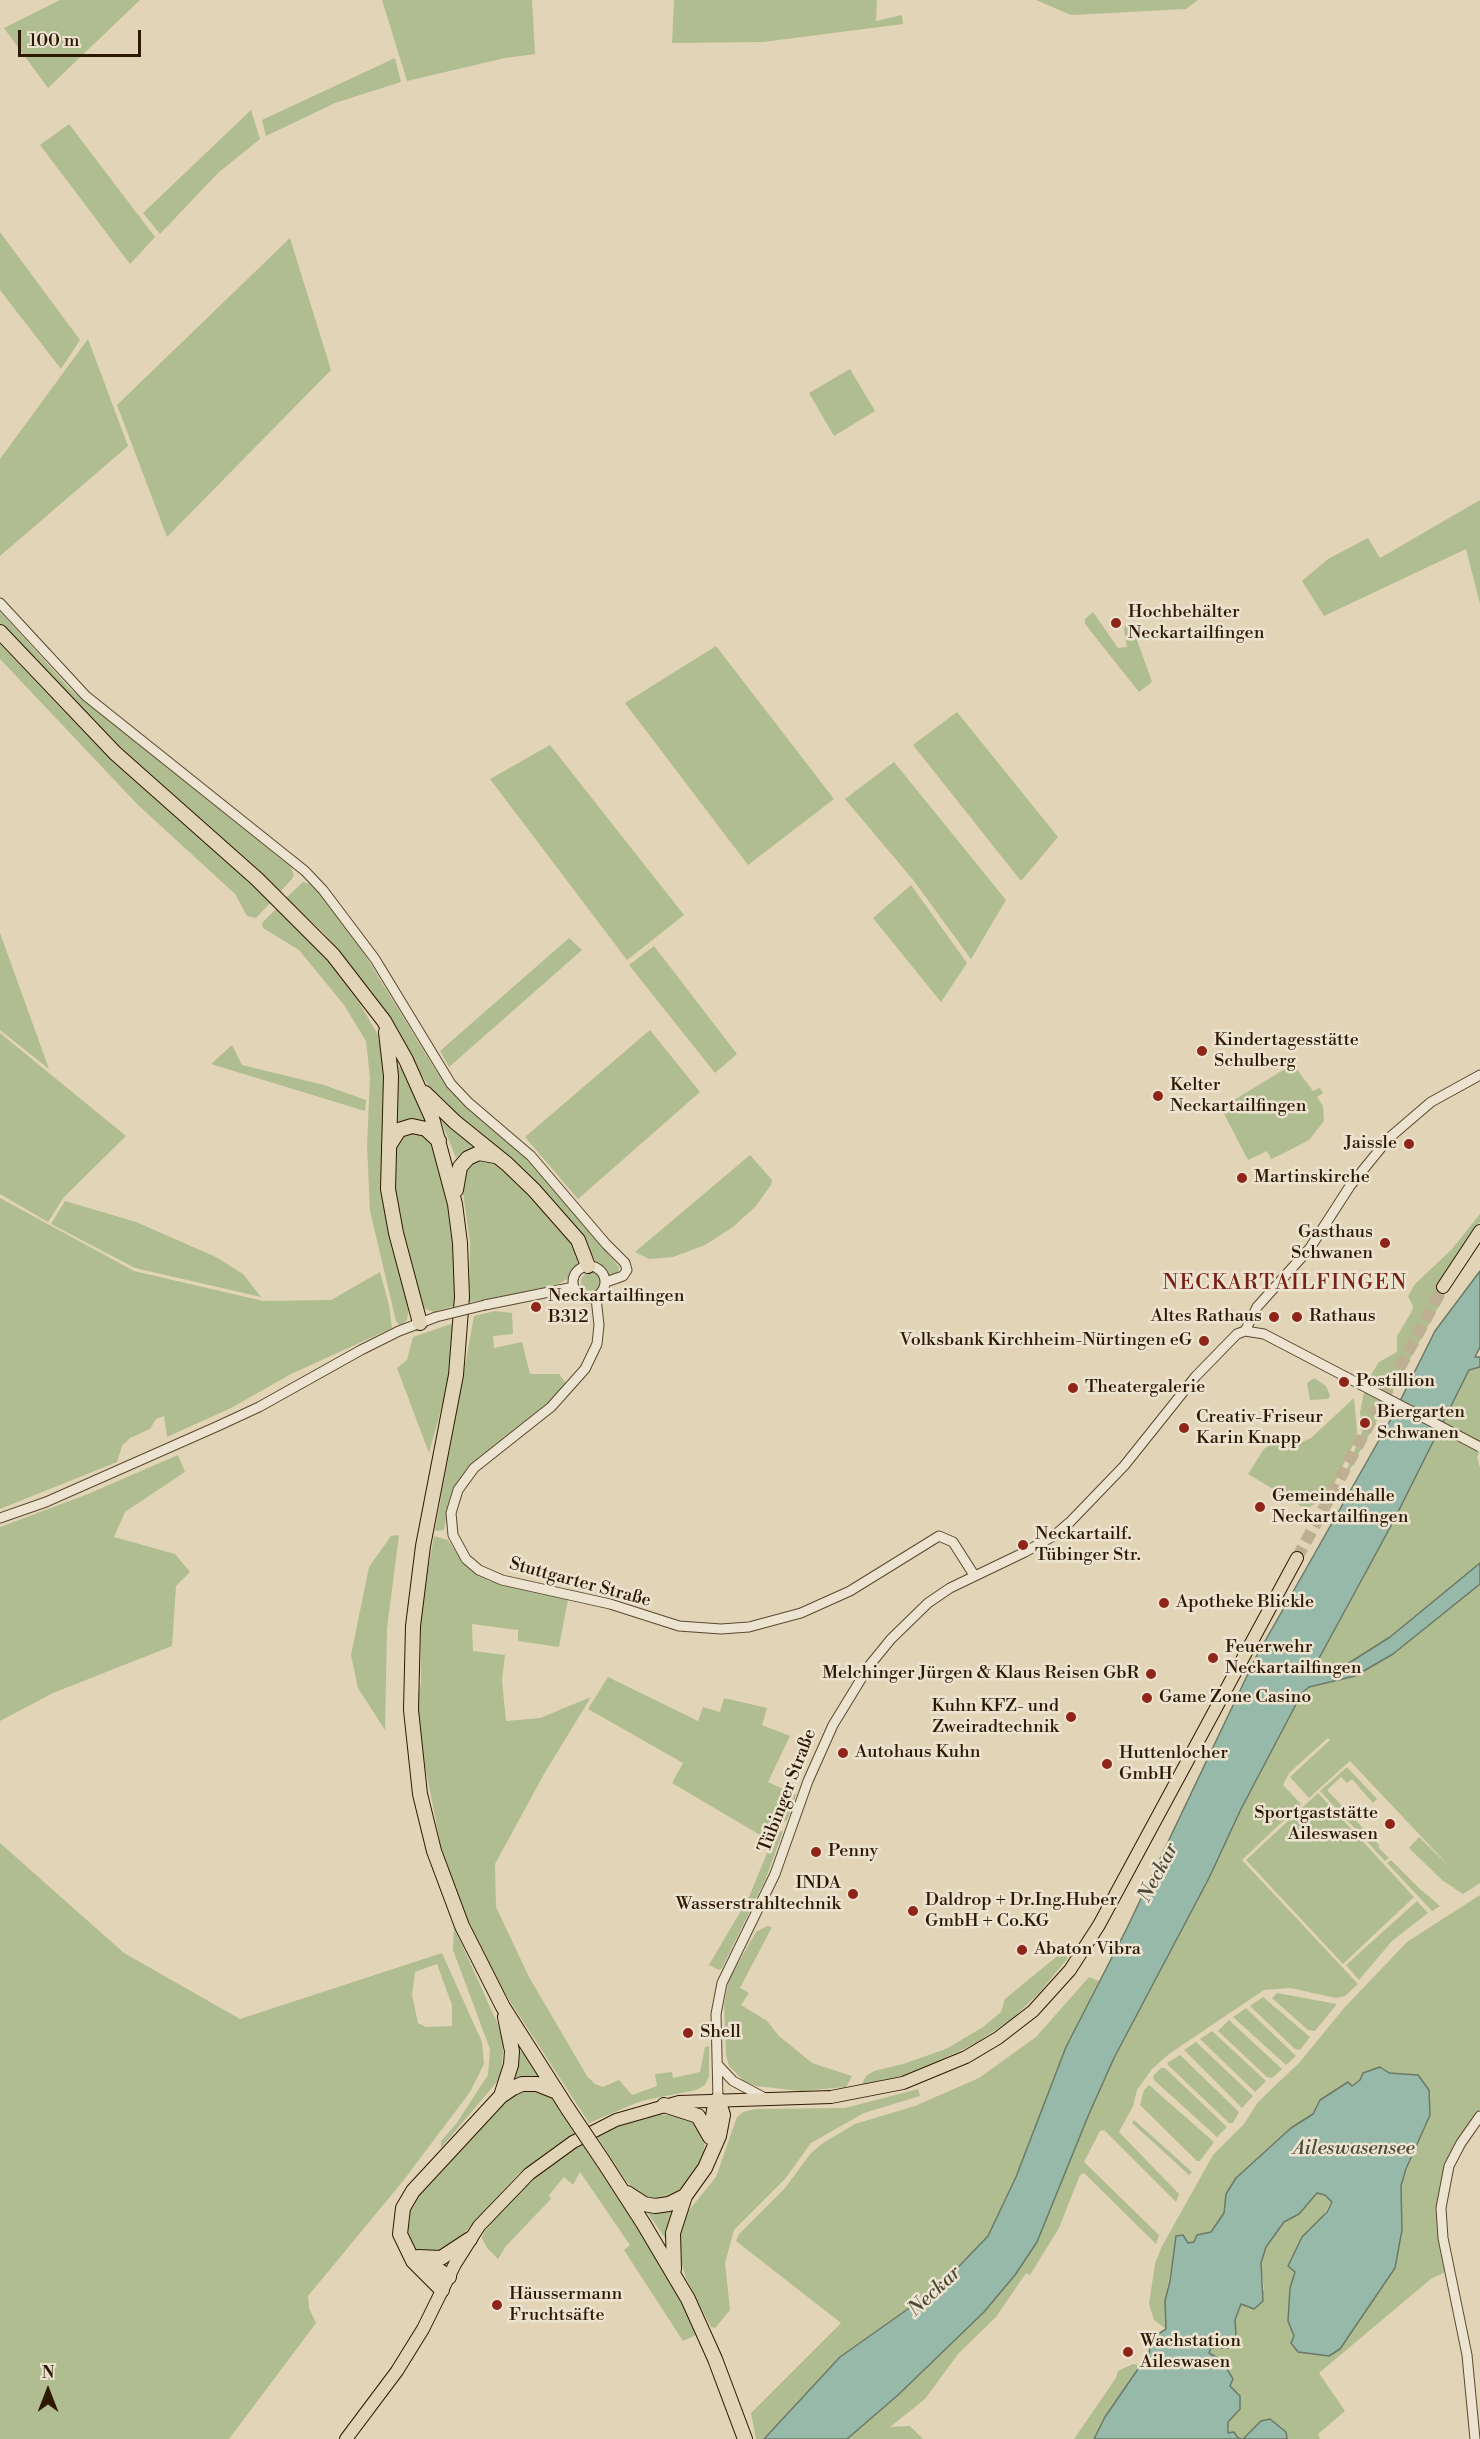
<!DOCTYPE html>
<html>
<head>
<meta charset="utf-8">
<style>
	body { margin:0 }
	#map { position:relative; width:1480px; height:2439px; overflow:hidden; background:#e2d4b6; font-family:"Libre Bodoni",serif }
	canvas { display:block }
	.north { position:absolute; left:18px; top:2361px; width:60px; height:60px; -webkit-text-stroke:4px #ece3d0; paint-order:stroke; rotate:0deg; font-size:16px; font-weight:700; line-height:24px; text-align:center; color:#2d1902 }
	.north::after { content:''; display:block; margin:auto; width:21px; height:27px; background:#2d1902; clip-path:polygon(50% 0,100% 100%,50% 72%,0 100%) }
	.scale { position:absolute; left:18px; top:30px; width:123px; height:27px; box-sizing:border-box; border:3px solid #2d1902; border-top:0; padding-left:8px; font-size:18px; line-height:21px; white-space:nowrap; color:#2d1902; -webkit-text-stroke:4px #ece3d0; paint-order:stroke }
</style>
</head>
<body>
<div id="map">
<canvas width="1480" height="2439"></canvas>
<div class="north">N</div>
<div class="scale">100 m</div>
</div>
<script>
const g = document.querySelector('canvas').getContext('2d');
g.lineJoin = 'round';
function paint(path, color) { g.fillStyle = color; g.fill(path, 'evenodd'); }
const poly = rows => new Path2D(rows.map(r => 'M' + r).join(''));
function strokePath(path, color, width, dash) { g.strokeStyle = color; g.lineWidth = width; g.lineCap = dash ? 'butt' : 'round'; g.setLineDash(dash || []); g.stroke(path); }
function drawText(font, color, halo, rows, align = 'center') {
  g.font = font + ' "Libre Bodoni",serif'; g.lineWidth = 5; g.setLineDash([]); g.textBaseline = 'middle'; g.strokeStyle = halo; g.fillStyle = color; for (const [text, x, y, turn = 0] of rows) {
    g.save(); g.translate(x, y); g.rotate((+turn || 0) * Math.PI / 180); g.textAlign = isNaN(turn) ? turn : align; if (halo) g.strokeText(text, 0, 0); g.fillText(text, 0, 0); g.restore();
  }
}
const green = poly([
	[60,0,140,0,48,88,4,28],
	[382,0,532,0,535,54,505,58,407,81],
	[674,0,877,0,876,21,902,15,903,24,763,42,672,43],
	[1036,0,1198,0,1186,9,1071,15],
	[395,58,401,82,335,103,266,136,262,120],
	[251,110,260,139,218,173,160,234,143,213],
	[69,124,155,237,130,264,40,145],
	[0,232,80,340,61,369,0,290],
	[290,238,331,370,167,537,117,405],
	[88,339,128,446,0,556,0,459],
	[850,369,875,411,834,436,809,393],
	[1480,500,1480,604,1466,549,1324,616,1302,581,1328,559,1368,538,1380,558],
	[0,611,70,689,291,867,294,875,292,879,280,892,137,767,6,631,0,624],
	[1093,612,1118,648,1127,647,1124,630,1125,625,1131,623,1152,682,1139,692,1085,624,1085,619],
	[0,640,115,760,272,901,256,918,247,916,235,894,138,805,0,659],
	[716,646,834,799,748,865,625,703],
	[957,712,1058,837,1021,881,913,745],
	[550,745,684,915,627,960,490,779],
	[894,762,1006,900,971,959,914,881,845,799],
	[303,882,310,884,318,892,357,942,438,1074,466,1106,532,1163,619,1267,618,1275,612,1277,598,1266,585,1241,435,1097,380,1007,355,972,324,933,286,898],
	[911,885,967,963,941,1002,873,918],
	[278,907,316,944,360,1004,384,1045,388,1063,385,1125,409,1306,407,1320,400,1326,396,1321,370,1211,367,1145,370,1078,366,1041,344,1005,299,950,263,928,262,923],
	[0,933,49,1069,0,1030],
	[569,938,582,950,449,1067,440,1051],
	[654,946,737,1054,715,1073,629,965],
	[650,1030,700,1092,578,1199,525,1137],
	[0,1033,126,1136,64,1197,48,1222,0,1194],
	[232,1045,242,1065,324,1085,366,1100,365,1111,211,1064],
	[1293,1064,1313,1091,1320,1088,1323,1093,1317,1097,1323,1106,1324,1121,1309,1140,1284,1153,1271,1159,1267,1151,1248,1160,1221,1108],
	[396,1065,402,1068,409,1079,428,1122,426,1123,398,1125,393,1123],
	[438,1113,480,1146,456,1158],
	[418,1131,433,1141,448,1196,455,1245,457,1305,434,1312,419,1307,393,1192,396,1141,401,1134],
	[750,1155,772,1180,771,1185,755,1207,733,1227,705,1245,673,1257,649,1259,635,1252],
	[483,1158,502,1165,572,1239,578,1257,577,1265,569,1278,557,1285,533,1293,469,1302,470,1242,462,1186,468,1164],
	[0,1198,134,1271,263,1301,331,1300,380,1272,389,1305,392,1328,291,1374,231,1408,167,1437,164,1416,156,1419,150,1429,130,1438,122,1446,117,1462,0,1509],
	[65,1201,136,1222,216,1257,243,1274,261,1297,135,1268,51,1224],
	[1480,1214,1480,1222,1438,1283,1448,1289,1347,1475,1345,1474,1362,1432,1360,1412,1366,1383,1379,1362,1397,1352,1397,1336,1412,1311,1413,1306,1408,1296,1415,1284,1452,1249],
	'581 1282a10 10 0 1 1 20 0a10 10 0 1 1-20 0Z',
	[495,1311,512,1313,513,1334,493,1336,494,1348,522,1342,530,1374,559,1374,568,1386,469,1467,456,1484,449,1500,444,1530,435,1531,474,1316],
	[454,1323,448,1384,429,1453,397,1368,407,1360,413,1337],
	[1480,1367,1480,1451,1477,1457,1480,1468,1480,1563,1390,1637,1349,1663,1310,1673,1392,1524,1469,1370],
	[1314,1378,1326,1386,1330,1396,1328,1399,1310,1400,1307,1383],
	[1354,1398,1357,1431,1355,1441,1330,1492,1323,1499,1306,1509,1248,1474,1264,1449,1273,1443,1302,1442,1311,1438],
	[178,1455,185,1472,125,1512,114,1537,175,1554,190,1572,176,1586,172,1646,53,1693,0,1721,0,1527,88,1494],
	[399,1535,387,1628,385,1730,358,1688,351,1655,369,1567,391,1536],
	[434,1536,448,1540,462,1561,489,1581,568,1599,559,1647,518,1641,518,1630,472,1624,473,1651,505,1655,502,1681,506,1721,540,1718,591,1697,544,1774,495,1864,496,1907,529,1977,587,2076,595,2084,603,2087,619,2080,632,2095,657,2086,655,2074,672,2072,673,2078,700,2072,705,2047,709,2046,709,2076,705,2085,696,2090,641,2101,589,2123,506,1995,467,1923,441,1846,419,1736,417,1701,421,1683,421,1610],
	[1480,1584,1480,1883,1463,1894,1442,1880,1409,1848,1419,1837,1451,1868,1350,1761,1309,1798,1290,1777,1330,1740,1328,1738,1289,1773,1283,1785,1301,1804,1242,1860,1358,1984,1345,1996,1336,1998,1290,1988,1264,1990,1169,2054,1152,2069,1137,2090,1133,2106,1119,2132,1179,2194,1176,2202,1104,2130,1100,2131,1084,2162,1159,2235,1156,2244,1084,2173,1080,2175,1059,2228,1030,2275,1026,2273,996,2317,958,2354,925,2399,890,2427,910,2426,923,2439,847,2439,898,2395,1015,2275,1037,2242,1089,2114,1114,2058,1209,1878,1241,1809,1302,1693,1309,1687,1355,1676,1393,1654],
	[608,1677,698,1721,703,1707,720,1712,724,1698,767,1708,762,1725,790,1736,768,1782,796,1795,787,1820,774,1828,767,1839,672,1783,683,1763,588,1709],
	[1347,1767,1377,1799,1373,1803,1352,1779,1347,1783,1341,1777,1327,1790,1380,1846,1378,1847,1389,1858,1385,1861,1320,1791],
	[1318,1793,1414,1897,1343,1964,1246,1860],
	[783,1831,766,1878,722,1968,719,1970,709,1965,749,1897,774,1836,777,1832],
	[0,1843,124,1953,240,2019,442,1953,482,2042,484,2064,470,2092,403,2181,308,2296,309,2308,316,2323,229,2439,0,2439],
	[437,1964,452,2005,452,2026,426,2027,418,2023,412,1995,415,1972],
	[1391,1860,1420,1889,1440,1906,1432,1911,1387,1863],
	[1480,1895,1480,2109,1451,2154,1443,2171,1438,2199,1446,2267,1444,2273,1432,2278,1319,2373,1345,2411,1318,2434,1320,2439,1287,2439,1286,2432,1250,2433,1243,2439,1238,2438,1228,2433,1230,2385,1233,2379,1220,2359,1209,2353,1211,2348,1236,2334,1235,2320,1241,2304,1249,2307,1264,2289,1261,2263,1265,2247,1284,2221,1299,2214,1317,2193,1325,2195,1332,2201,1318,2223,1295,2272,1290,2288,1288,2321,1340,2349,1395,2268,1402,2230,1401,2186,1411,2159,1418,2075,1389,2073,1379,2067,1352,2086,1320,2100,1313,2114,1291,2128,1236,2178,1226,2194,1224,2213,1211,2232,1197,2235,1194,2242,1174,2253,1165,2301,1166,2329,1154,2320,1149,2304,1155,2264,1161,2248,1213,2155,1244,2124,1258,2102,1300,2062,1344,2008,1407,1942],
	[1417,1901,1428,1913,1392,1941,1359,1980,1346,1965],
	[767,1926,772,1927,740,1988,749,1993,741,2005,767,2021,779,2036,812,2063,852,2076,846,2087,801,2091,756,2086,744,2081,729,2066,726,2055,724,2005,729,1979,756,1932],
	[454,1927,504,2038,501,2077,441,2148,441,2141,456,2124,488,2075,490,2049,453,1950],
	[1061,1953,1068,1958,1039,1993,1012,2019,976,2043,905,2077,861,2086,866,2076,874,2071,903,2064,946,2049,983,2027,1001,2012,1005,1999],
	[1089,1977,1099,1981,1066,2047,1016,2177,988,2236,939,2287,840,2357,764,2439,756,2439,751,2413,841,2323,736,2241,739,2234,785,2188,811,2153,823,2143,855,2124,915,2106,979,2078,1036,2037],
	[1277,1993,1337,2004,1315,2031,1308,2030,1272,1998],
	[1263,1997,1310,2037,1300,2050,1295,2049,1250,2006],
	[1246,2008,1296,2056,1286,2065,1233,2017],
	[1229,2020,1282,2069,1272,2078,1267,2077,1218,2031],
	[1212,2031,1266,2081,1255,2092,1200,2039],
	[1196,2042,1253,2096,1242,2108,1184,2050],
	[518,2048,534,2065,541,2078,532,2076,511,2082],
	[1180,2055,1239,2112,1233,2123,1229,2123,1168,2065,1167,2063],
	[1161,2068,1165,2068,1227,2127,1217,2137,1154,2080,1153,2076],
	[1149,2085,1214,2142,1200,2161,1197,2161,1140,2105,1144,2090],
	[528,2088,548,2093,575,2133,518,2174,449,2250,424,2254,413,2248,407,2237,407,2223,410,2211,420,2194,507,2100],
	[918,2089,920,2096,864,2113,811,2143,785,2179,734,2230,725,2263,730,2310,715,2328,711,2327,686,2278,679,2255,679,2234,685,2215,716,2177,737,2117,743,2112,755,2109,845,2108],
	[658,2114,690,2117,700,2125,705,2139,704,2151,694,2173,680,2191,663,2199,647,2198,636,2191,626,2181,596,2135,630,2119],
	[1134,2120,1192,2172,1189,2175,1132,2123],
	[581,2142,672,2282,696,2335,683,2341,624,2250,630,2245,580,2172,573,2185,564,2177,549,2195,551,2199,506,2246,498,2259,487,2248,482,2238,484,2232,518,2190],
	[644,2208,674,2209,665,2238],
	[1133,2364,1140,2365,1094,2439,1074,2439,1116,2378,1118,2371]
]);
const water = poly([
	[1480,1271,1480,1347,1475,1357,1480,1357,1480,1367,1469,1370,1392,1524,1311,1673,1349,1663,1390,1637,1480,1563,1480,1584,1393,1654,1355,1676,1309,1687,1302,1693,1241,1809,1209,1878,1114,2058,1089,2114,1037,2242,1015,2275,984,2312,898,2395,847,2439,764,2439,840,2357,939,2287,988,2236,1016,2177,1066,2047,1127,1928,1256,1657,1391,1419,1435,1331,1480,1271],
	[1380,2067,1389,2073,1418,2075,1429,2090,1430,2115,1406,2169,1401,2186,1402,2230,1395,2268,1340,2349,1329,2356,1298,2352,1291,2343,1294,2336,1288,2321,1290,2288,1295,2272,1288,2266,1302,2237,1327,2212,1332,2202,1325,2195,1317,2193,1299,2214,1284,2222,1266,2247,1261,2263,1263,2301,1254,2309,1241,2304,1235,2320,1236,2334,1228,2348,1211,2348,1209,2353,1220,2359,1227,2369,1233,2379,1230,2386,1240,2396,1240,2409,1228,2422,1228,2433,1234,2432,1238,2438,1243,2439,1261,2421,1270,2419,1286,2432,1287,2439,1094,2439,1105,2417,1149,2353,1152,2338,1166,2329,1165,2301,1170,2281,1176,2236,1183,2235,1188,2243,1194,2242,1197,2235,1211,2232,1224,2213,1226,2194,1236,2178,1291,2128,1313,2114,1320,2100,1348,2082,1352,2086,1360,2080,1363,2073,1380,2067]
]);
const majorTunnel = poly([
	[1297,1558,1443,1287]
]);
const minor = poly([
	[0,603,86,696,305,871,323,890,375,959,451,1084,469,1103,531,1156,606,1244,625,1263,627,1270,623,1276,606,1282],
	'573 1282a16 16 0 1 1 32 0a16 16 0 1 1-32 0Z',
	[596,1298,599,1325,597,1344,585,1369,551,1407,474,1468,458,1490,451,1513,453,1535,466,1559,479,1570,502,1580,610,1604,679,1626,721,1629,749,1627,801,1613,850,1591,939,1536,953,1542,974,1575],
	[485,1305,574,1287],
	[1245,1331,1257,1307,1310,1248,1350,1186,1389,1138,1431,1102,1480,1075],
	[0,1518,46,1502,218,1426,259,1407,361,1350,399,1331,436,1317],
	[717,2064,733,2081,765,2098],
	[718,2099,716,2014,722,1983,775,1874,808,1781,833,1725,869,1666,891,1639,928,1603,950,1588,1025,1552,1055,1535,1070,1522,1124,1466,1196,1376,1237,1334,1245,1331,1264,1334,1348,1378],
	[1475,2439,1467,2355,1443,2238,1441,2208,1449,2166,1461,2143,1480,2116]
]);
const major = poly([
	[1443,1287,1480,1231],
	[346,2439,397,2371,423,2329,455,2264,479,2226,529,2174,573,2142,616,2120,679,2102,831,2097,903,2083,966,2057,998,2038,1033,2011,1070,1970,1099,1925,1297,1558]
]);
const highway = poly([
	[0,632,115,753,257,879,333,955,384,1021,406,1060,432,1118,455,1204,460,1243,462,1297,456,1375,423,1546,413,1626,411,1710,420,1794,434,1851,462,1926,503,2007,568,2109],
	[386,1032,391,1076,388,1189,396,1233,420,1323],
	[425,1093,455,1122,507,1164,534,1190,578,1240,588,1266],
	[389,1146,399,1130,412,1126,426,1129,439,1141],
	[456,1190,460,1167,468,1158,479,1153,495,1156],
	[501,2096,511,2065,512,2051,505,2017],
	[664,2105,698,2116,710,2137],
	[710,2136,714,2110,718,2099],
	[603,2161,643,2223,688,2299,715,2359,745,2439],
	[627,2193,644,2204,655,2206,669,2204,685,2196],
	[418,2257,441,2258,470,2239],
	[422,2259,449,2277],
	[674,2269,673,2233,685,2196,705,2168,719,2136,723,2115,718,2099],
	[442,2290,413,2261,400,2234,403,2208,413,2191,501,2096,513,2088,522,2084,537,2084,557,2092]
]);
const minorBridge = poly([
	[436,1317,485,1305],
	[1348,1378,1480,1447]
]);
const highwayBridge = poly([
	[568,2109,603,2161]
]);
const markers = [
	[1116,623,6,"#8f2418"],
	[1202,1051,6,"#8f2418"],
	[1158,1096,6,"#8f2418"],
	[1409,1144,6,"#8f2418"],
	[1242,1178,6,"#8f2418"],
	[1385,1243,6,"#8f2418"],
	[536,1307,6,"#8f2418"],
	[1274,1317,6,"#8f2418"],
	[1297,1317,6,"#8f2418"],
	[1204,1341,6,"#8f2418"],
	[1344,1382,6,"#8f2418"],
	[1073,1388,6,"#8f2418"],
	[1365,1423,6,"#8f2418"],
	[1184,1428,6,"#8f2418"],
	[1260,1507,6,"#8f2418"],
	[1023,1545,6,"#8f2418"],
	[1164,1603,6,"#8f2418"],
	[1213,1658,6,"#8f2418"],
	[1151,1674,6,"#8f2418"],
	[1147,1698,6,"#8f2418"],
	[1071,1717,6,"#8f2418"],
	[843,1753,6,"#8f2418"],
	[1107,1764,6,"#8f2418"],
	[1390,1824,6,"#8f2418"],
	[816,1852,6,"#8f2418"],
	[853,1894,6,"#8f2418"],
	[913,1911,6,"#8f2418"],
	[1022,1950,6,"#8f2418"],
	[688,2033,6,"#8f2418"],
	[497,2305,6,"#8f2418"],
	[1128,2352,6,"#8f2418"]
];
const poiNames = [
	["Hochbehälter",1128,613],
	["Neckartailfingen",1128,634],
	["Kindertagesstätte",1214,1041],
	["Schulberg",1214,1062],
	["Kelter",1170,1086],
	["Neckartailfingen",1170,1107],
	["Jaissle",1397,1144,"right"],
	["Martinskirche",1254,1178],
	["Gasthaus",1373,1233,"right"],
	["Schwanen",1373,1254,"right"],
	["Neckartailfingen",548,1297],
	["B312",548,1318],
	["Altes Rathaus",1262,1317,"right"],
	["Rathaus",1309,1317],
	["Volksbank Kirchheim-Nürtingen eG",1192,1341,"right"],
	["Postillion",1356,1382],
	["Theatergalerie",1085,1388],
	["Biergarten",1377,1413],
	["Schwanen",1377,1434],
	["Creativ-Friseur",1196,1418],
	["Karin Knapp",1196,1439],
	["Gemeindehalle",1272,1497],
	["Neckartailfingen",1272,1518],
	["Neckartailf.",1035,1535],
	["Tübinger Str.",1035,1556],
	["Apotheke Blickle",1176,1603],
	["Feuerwehr",1225,1648],
	["Neckartailfingen",1225,1669],
	["Melchinger Jürgen & Klaus Reisen GbR",1139,1674,"right"],
	["Game Zone Casino",1159,1698],
	["Kuhn KFZ- und",1059,1707,"right"],
	["Zweiradtechnik",1059,1728,"right"],
	["Autohaus Kuhn",855,1753],
	["Huttenlocher",1119,1754],
	["GmbH",1119,1775],
	["Sportgaststätte",1378,1814,"right"],
	["Aileswasen",1378,1835,"right"],
	["Penny",828,1852],
	["INDA",841,1884,"right"],
	["Wasserstrahltechnik",841,1905,"right"],
	["Daldrop + Dr.Ing.Huber",925,1901],
	["GmbH + Co.KG",925,1922],
	["Abaton Vibra",1034,1950],
	["Shell",700,2033],
	["Häussermann",509,2295],
	["Fruchtsäfte",509,2316],
	["Wachstation",1140,2342],
	["Aileswasen",1140,2363]
];
const streetNames = [
	["Stuttgarter Straße",580,1583,15],
	["Tübinger Straße",788,1791,-69]
];
const waterNames = [
	["Neckar",1159,1873,-62],
	["Aileswasensee",1354,2149],
	["Neckar",935,2292,-43]
];
const quarterNames = [
	["NECKARTAILFINGEN",1285,1284]
];
paint(green, '#b0bd90');
paint(water, '#96b9a9');
strokePath(water, '#6c7966', 1.5);
strokePath(majorTunnel, '#beaf92', 12, [12, 6]);
strokePath(minor, '#5a482f', 11);
strokePath(major, '#2d1902', 14);
strokePath(highway, '#2d1902', 16);
strokePath(minor, '#ece3d0', 9);
strokePath(major, '#e2d4b6', 12);
strokePath(highway, '#e2d4b6', 14);
strokePath(minorBridge, '#5a482f', 11, []);
strokePath(highwayBridge, '#2d1902', 16, []);
strokePath(minorBridge, '#ece3d0', 9);
strokePath(highwayBridge, '#e2d4b6', 14);
for (const [x, y, r, color] of markers) { const dot = new Path2D(); dot.arc(x, y, r, 0, 2 * Math.PI); g.fillStyle = color; g.fill(dot); strokePath(dot, '#ece3d0', 2); }
drawText('18px', '#2d1902', '#ece3d0', poiNames, 'left');
drawText('18px', '#2d1902', '#ece3d0', streetNames);
drawText('italic 20px', '#4c4934', '#ece3d0', waterNames);
g.letterSpacing = '1.5px';
drawText('21px', '#7a1f14', '#ece3d0', quarterNames);
g.letterSpacing = '0px';
</script>
</body>
</html>
